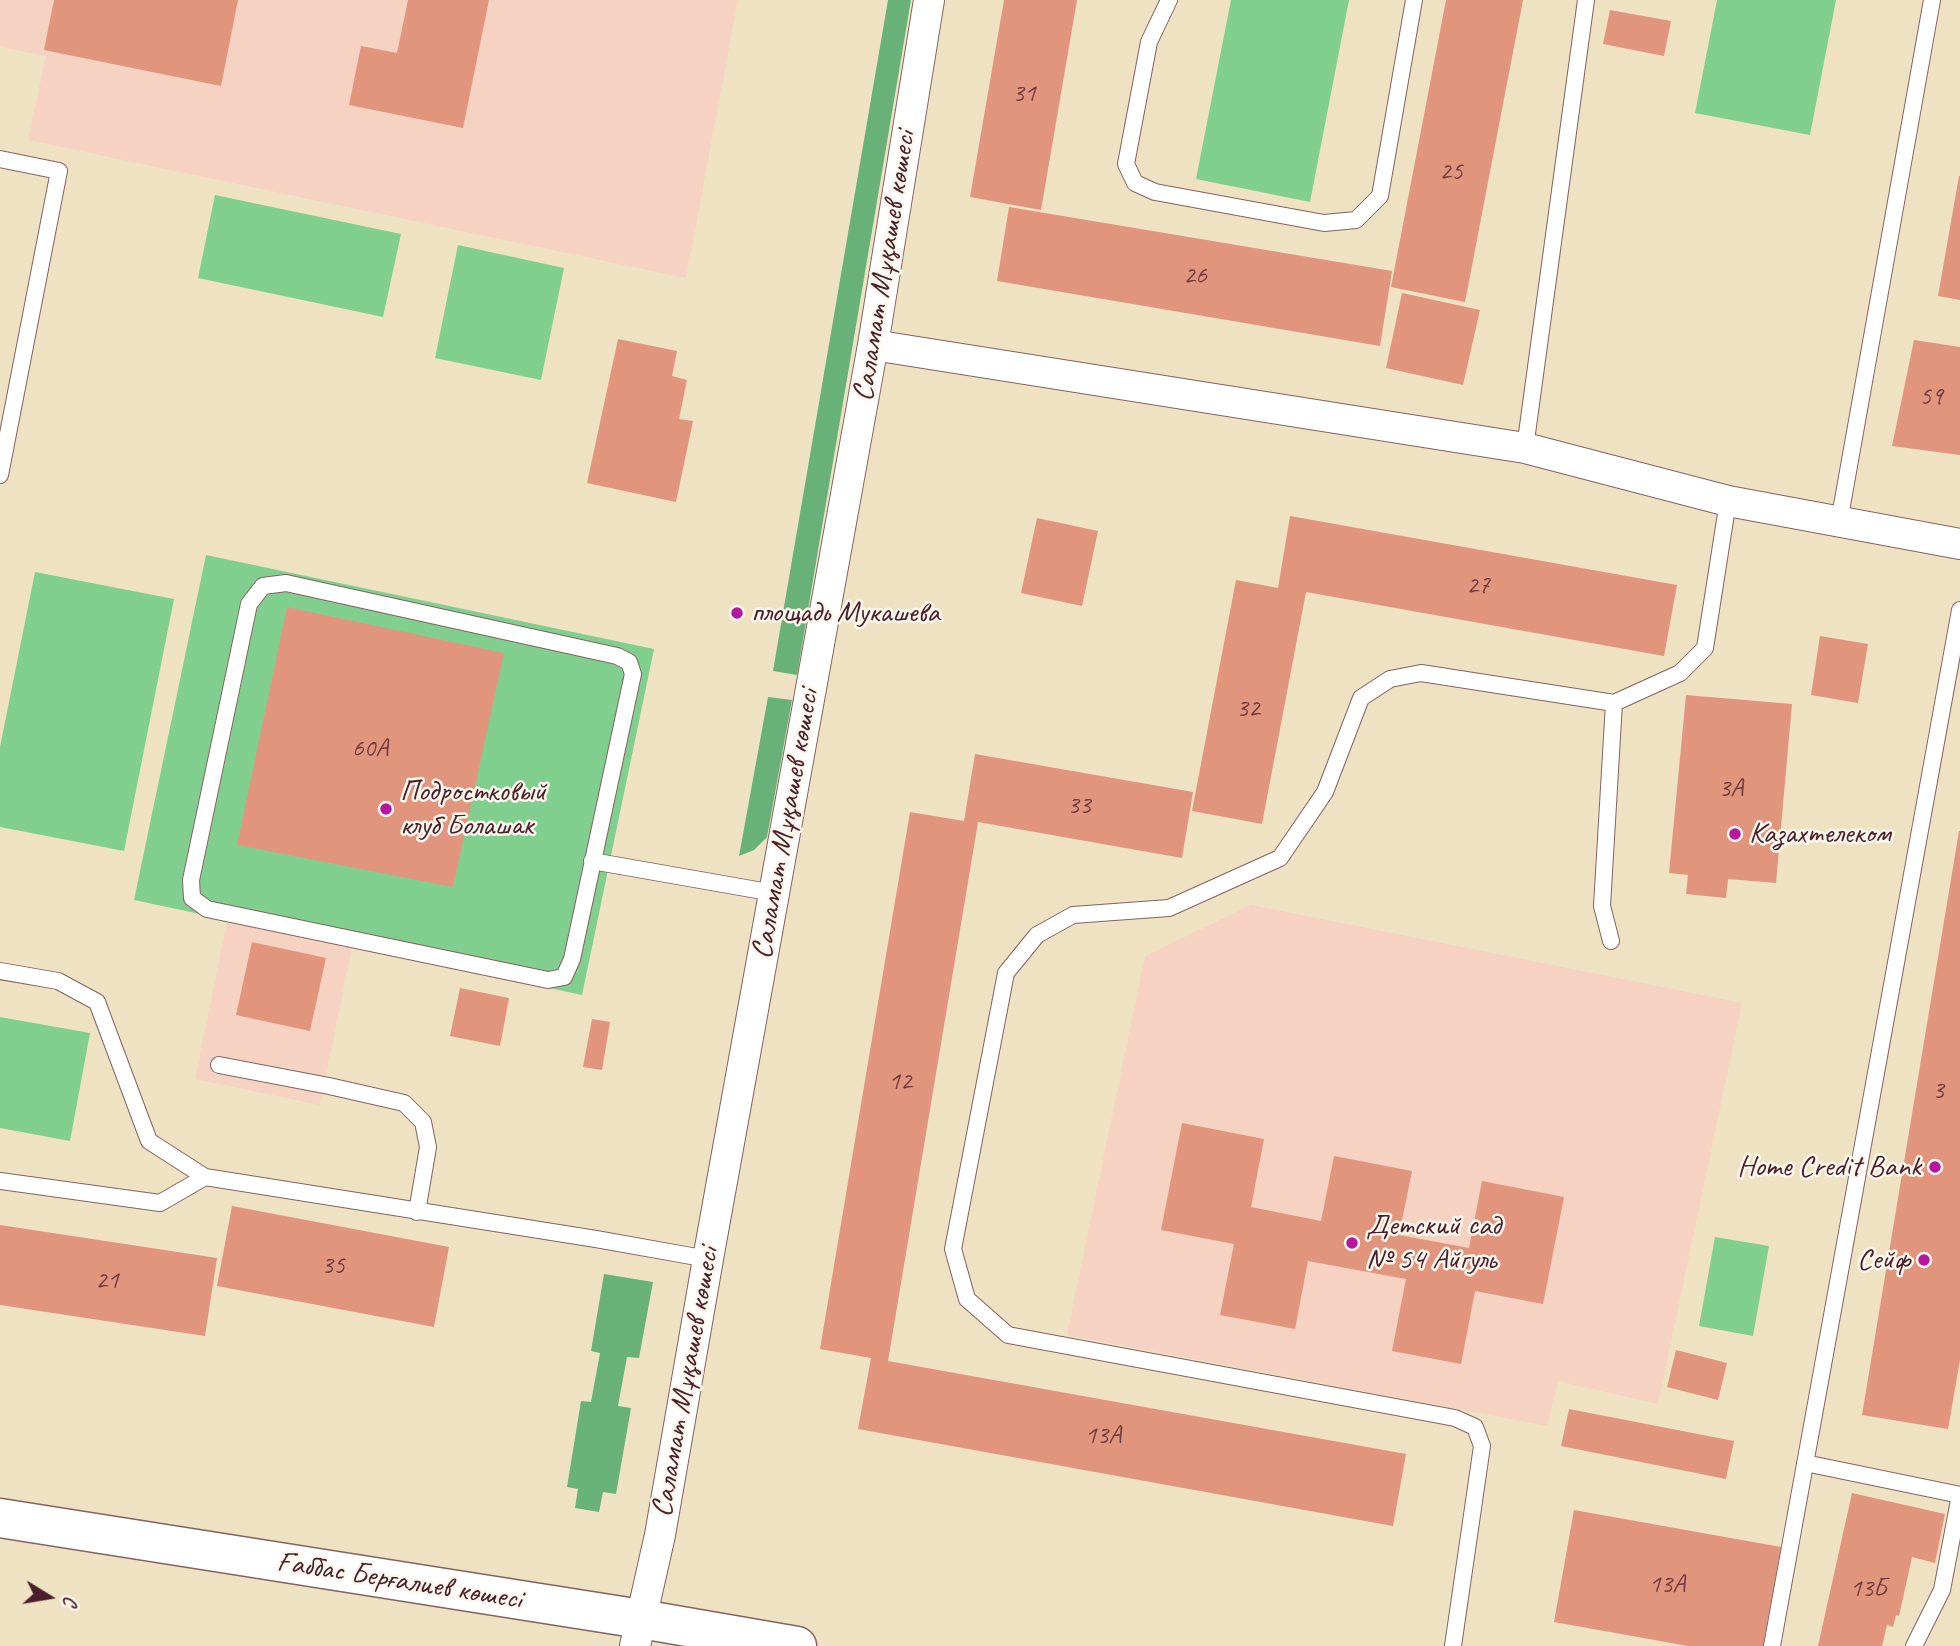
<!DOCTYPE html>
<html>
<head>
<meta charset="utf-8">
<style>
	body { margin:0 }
	#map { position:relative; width:1960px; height:1646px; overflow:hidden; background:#eee2c2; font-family:Caveat,sans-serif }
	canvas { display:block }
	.north { position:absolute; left:14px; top:1562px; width:70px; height:70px; -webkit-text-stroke:5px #fbf7ec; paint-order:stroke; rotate:101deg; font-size:19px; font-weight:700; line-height:28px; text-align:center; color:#4a1f2b }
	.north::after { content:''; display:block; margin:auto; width:24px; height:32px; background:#4a1f2b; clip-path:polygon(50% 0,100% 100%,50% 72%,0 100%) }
</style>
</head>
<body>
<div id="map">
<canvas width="1960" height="1646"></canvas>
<div class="north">С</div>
</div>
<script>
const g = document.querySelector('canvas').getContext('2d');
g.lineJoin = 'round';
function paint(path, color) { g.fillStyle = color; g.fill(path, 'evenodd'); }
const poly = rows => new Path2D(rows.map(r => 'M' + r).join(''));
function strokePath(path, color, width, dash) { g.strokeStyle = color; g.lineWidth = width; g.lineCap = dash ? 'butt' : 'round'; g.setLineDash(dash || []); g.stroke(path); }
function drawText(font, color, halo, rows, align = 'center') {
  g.font = font + ' Caveat,sans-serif'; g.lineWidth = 5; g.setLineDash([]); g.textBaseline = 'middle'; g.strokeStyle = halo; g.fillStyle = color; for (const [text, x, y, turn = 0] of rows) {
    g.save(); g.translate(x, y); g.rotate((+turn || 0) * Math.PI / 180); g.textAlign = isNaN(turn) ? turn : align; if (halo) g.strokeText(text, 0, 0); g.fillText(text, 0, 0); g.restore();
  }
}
const built = poly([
	[0,0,738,0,686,278,28,140,46,56,0,47],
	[1251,905,1742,1003,1658,1404,1558,1381,1547,1426,1067,1335,1145,956],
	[227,922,352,947,320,1105,195,1079]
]);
const green = poly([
	[1231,0,1349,0,1310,202,1196,179],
	[1717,0,1836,0,1810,135,1695,113],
	[215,195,401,234,383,317,198,278],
	[458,245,564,268,541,380,435,358],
	[206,555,654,649,582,995,134,900],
	[35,572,174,599,124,851,0,827,0,747],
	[0,1017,90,1033,70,1141,0,1128],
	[1715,1237,1769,1246,1753,1336,1699,1326]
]);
const forest = poly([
	[888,0,911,0,797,675,773,671],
	[768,697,792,700,767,837,754,850,739,856],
	[604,1274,653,1282,639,1358,627,1357,618,1406,631,1408,616,1494,603,1492,599,1512,575,1508,578,1489,567,1487,581,1401,591,1402,600,1353,591,1351]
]);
const building = poly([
	[54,0,238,0,221,86,44,50],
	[408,0,489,0,463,128,349,105,361,46,397,53],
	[1004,0,1077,0,1041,210,970,197],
	[1446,0,1523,0,1465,302,1391,287],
	[1610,10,1671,21,1664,56,1603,44],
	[1959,176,1960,176,1960,300,1938,296],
	[1009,207,1392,271,1380,346,997,281],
	[1402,293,1480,310,1463,385,1386,368],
	[618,339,677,351,672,376,687,380,679,419,693,421,676,502,587,483],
	[1914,340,1960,347,1960,455,1892,446],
	[1290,516,1677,585,1664,656,1306,592,1262,824,1192,811,1236,580,1278,588],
	[1037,518,1098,531,1082,606,1021,593],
	[287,607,504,653,453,887,237,845],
	[1820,636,1868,644,1858,703,1811,695],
	[1686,695,1792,704,1776,883,1728,879,1726,898,1686,894,1688,875,1669,873],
	[975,754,1193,792,1182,858,978,822,888,1361,1406,1454,1393,1526,858,1429,871,1358,820,1349,910,812,964,821],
	[1959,831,1960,831,1960,1360,1948,1429,1862,1415],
	[252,942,326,958,310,1031,236,1015],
	[460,988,509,998,500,1046,450,1036],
	[592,1019,610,1022,602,1070,583,1067],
	[1182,1123,1264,1139,1251,1207,1321,1221,1334,1156,1412,1171,1399,1235,1469,1248,1482,1181,1564,1197,1543,1304,1475,1291,1461,1364,1392,1351,1406,1279,1308,1261,1295,1329,1220,1315,1234,1244,1161,1230],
	[232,1206,449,1247,434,1327,217,1286],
	[0,1225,217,1258,205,1336,0,1305],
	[1676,1350,1727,1363,1718,1400,1667,1387],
	[1569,1409,1734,1441,1726,1479,1561,1446],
	[1852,1493,1945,1514,1935,1563,1912,1557,1899,1616,1896,1615,1893,1627,1887,1625,1882,1646,1818,1646],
	[1574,1510,1781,1547,1763,1646,1688,1646,1554,1622]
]);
const service = poly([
	[1169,0,1149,42,1126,164,1135,183,1155,192,1324,223,1356,220,1380,196,1414,0],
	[0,159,59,171,0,475],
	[1525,448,1586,0],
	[1839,522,1932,0],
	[286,583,617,656,629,662,633,674,572,959,564,977,548,980,207,909,192,898,191,880,249,604,263,586,286,583],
	[592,861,774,893],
	[1611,941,1602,906,1614,703],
	[0,971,58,981,97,1002,149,1141,205,1177],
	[219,1065,329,1086,404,1103,423,1122,428,1147,417,1212],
	[0,1181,160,1203,205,1177,596,1239,708,1259],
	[1805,1463,1960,1495,1942,1590,1914,1646],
	[1453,1646,1482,1446,1475,1427,1455,1418,1008,1335,967,1299,953,1249,1006,973,1037,935,1073,915,1169,908,1280,858,1325,792,1361,698,1390,679,1421,673,1614,703,1680,673,1705,648,1728,501],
	[1772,1646,1960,610]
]);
const minor = poly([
	[873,345,1525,448,1728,501,1960,544],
	[635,1646,660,1535,708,1259,873,345,929,0]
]);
const tertiary = poly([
	[0,1518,641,1619,797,1646]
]);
const markers = [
	[737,613,7,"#b5179e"],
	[386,809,7,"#b5179e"],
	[1735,834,7,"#b5179e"],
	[1935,1167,7,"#b5179e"],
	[1352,1243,7,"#b5179e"],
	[1924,1260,7,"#b5179e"]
];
const numberNames = [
	["31",1024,94],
	["25",1451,172],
	["26",1195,276],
	["59",1931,397],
	["27",1478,586],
	["32",1248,709],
	["60А",370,749],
	["3А",1731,789],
	["33",1079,806],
	["12",900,1082],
	["3",1938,1091],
	["35",333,1266],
	["21",107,1281],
	["13А",1103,1436],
	["13А",1667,1585],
	["13Б",1868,1589]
];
const streetNames = [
	["Саламат Мұқашев көшесі",885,266,-81],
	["Саламат Мұқашев көшесі",786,824,-80],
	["Саламат Мұқашев көшесі",686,1382,-80],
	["Ғаббас Берғалиев көшесі",399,1581,9]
];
const poiNames = [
	["площадь Мукашева",751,613],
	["Подростковый",400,792],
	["клуб Болашак",400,826],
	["Казахтелеком",1749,834],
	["Home Credit Bank",1921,1167,"right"],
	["Детский сад",1366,1226],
	["№ 54 Айгуль",1366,1260],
	["Сейф",1910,1260,"right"]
];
paint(built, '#f5d2c2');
paint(green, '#81cf8f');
paint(forest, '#68b27a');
paint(building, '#e1957d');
strokePath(service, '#836360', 18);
strokePath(minor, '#836360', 32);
strokePath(tertiary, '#836360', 41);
strokePath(service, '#fff', 16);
strokePath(minor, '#fff', 30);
strokePath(tertiary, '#fff', 38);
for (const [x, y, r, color] of markers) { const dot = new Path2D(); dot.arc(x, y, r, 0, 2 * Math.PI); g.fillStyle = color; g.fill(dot); strokePath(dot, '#fbf7ec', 2.5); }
drawText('26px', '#703c40', null, numberNames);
drawText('30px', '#4a1f2b', '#fbf7ec', streetNames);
drawText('30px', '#4a1f2b', '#fbf7ec', poiNames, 'left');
</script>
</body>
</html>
